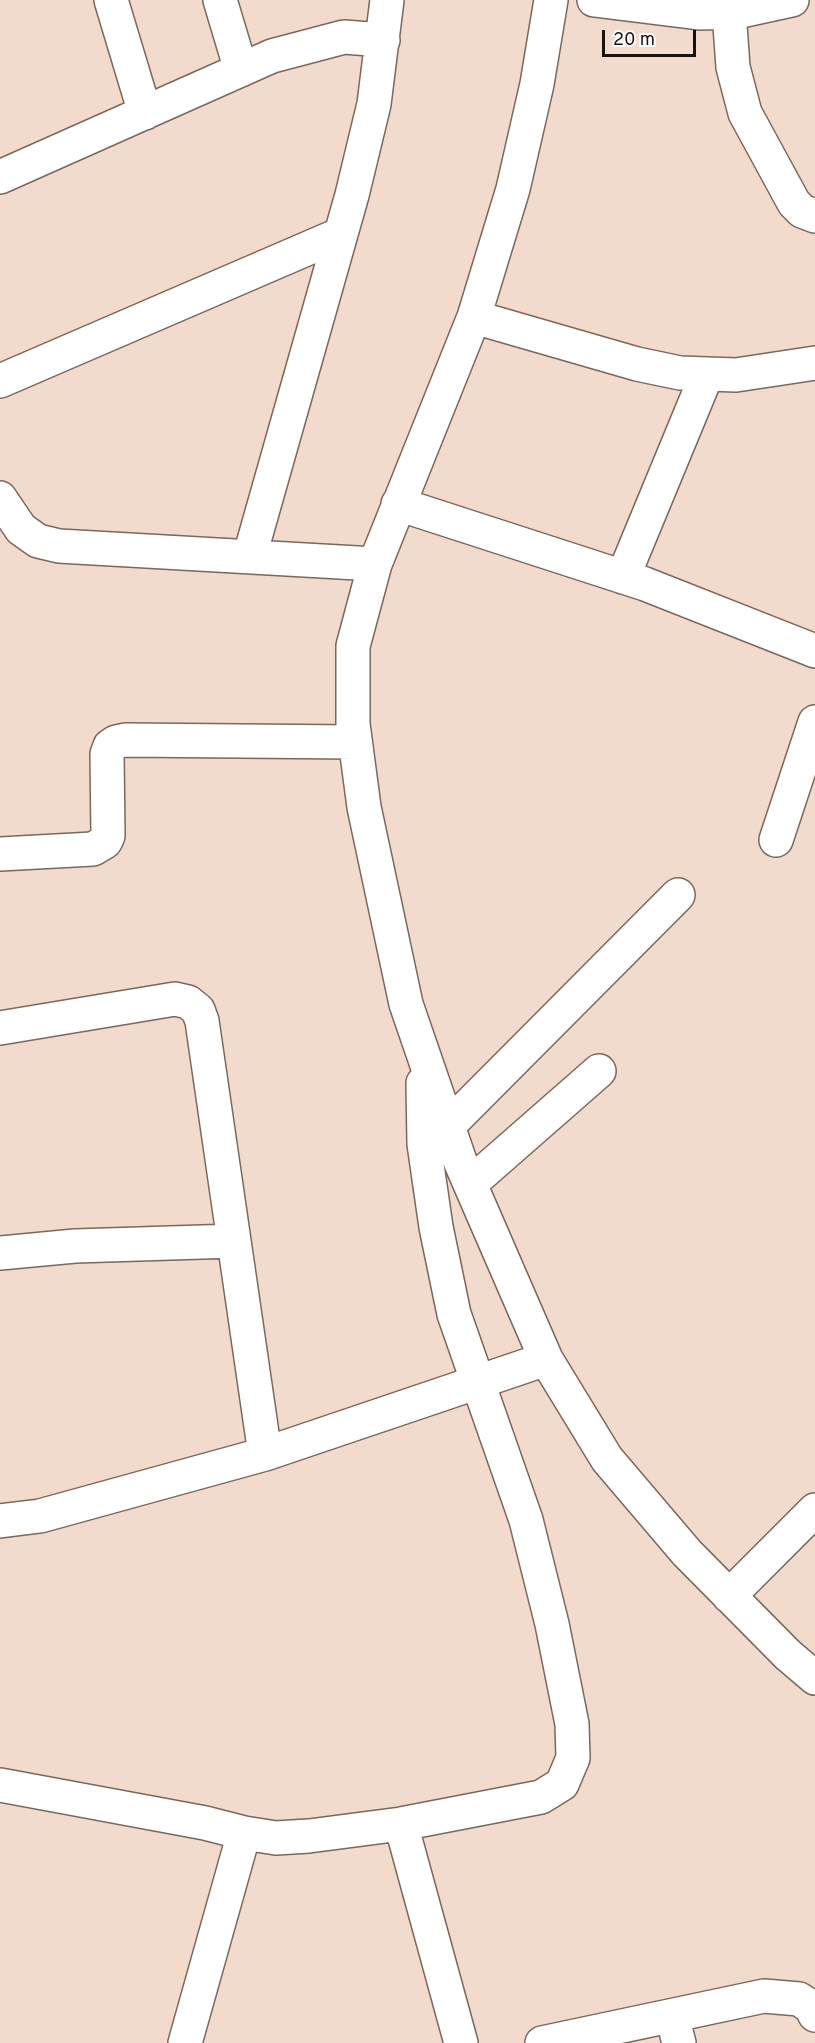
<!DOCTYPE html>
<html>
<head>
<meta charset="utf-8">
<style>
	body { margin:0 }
	#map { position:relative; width:815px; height:2043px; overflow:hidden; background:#f2dacd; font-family:Overpass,sans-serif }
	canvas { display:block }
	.scale { position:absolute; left:602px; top:30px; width:94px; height:27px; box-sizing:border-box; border:3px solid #18110c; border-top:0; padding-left:8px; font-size:18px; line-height:21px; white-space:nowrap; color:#18110c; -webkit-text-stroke:4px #fff; paint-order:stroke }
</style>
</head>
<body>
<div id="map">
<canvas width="815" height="2043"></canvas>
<div class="scale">20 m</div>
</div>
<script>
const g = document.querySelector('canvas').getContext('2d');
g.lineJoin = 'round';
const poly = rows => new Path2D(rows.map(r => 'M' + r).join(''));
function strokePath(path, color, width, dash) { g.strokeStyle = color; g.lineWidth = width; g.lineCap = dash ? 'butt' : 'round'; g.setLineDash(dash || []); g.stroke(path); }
const minor = poly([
	[111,0,145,113],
	[220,0,241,70],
	[551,0,537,84,513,189,474,317,375,564,353,646,353,724,364,807,406,1004,460,1161,546,1359,607,1459,687,1553,788,1655,815,1678],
	[594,0,699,13,737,12,792,0],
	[729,12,733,67,745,113,794,203,802,211,815,216],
	[0,177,272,56,344,37,383,40],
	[474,317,637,364,680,373,736,375,815,363],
	[0,381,341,234],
	[0,498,21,529,38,541,59,546,375,564],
	[398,504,645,584,815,651],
	[250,555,352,195,374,104,387,0],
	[623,577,707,374],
	[776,840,815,722],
	[0,854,93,849,105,842,108,836,107,754,110,746,116,742,125,740,355,742],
	[0,1028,175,999,188,1002,198,1010,202,1021,265,1454],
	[448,1126,678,895],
	[470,1184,599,1071],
	[0,1253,75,1246,234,1241],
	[0,1521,40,1516,265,1454,546,1359],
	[729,1596,815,1510],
	[0,1785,205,1823,244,1833],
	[401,1824,461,2043],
	[672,2016,679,2043],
	[185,2043,244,1833,276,1838,309,1836,401,1824,541,1797,562,1784,573,1758,572,1724,552,1624,526,1520,454,1314,436,1227,424,1144,423,1083],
	[542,2043,764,1996,799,1999,811,2007,815,2015]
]);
strokePath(minor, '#7b675b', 36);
strokePath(minor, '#fff', 33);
</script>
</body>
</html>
